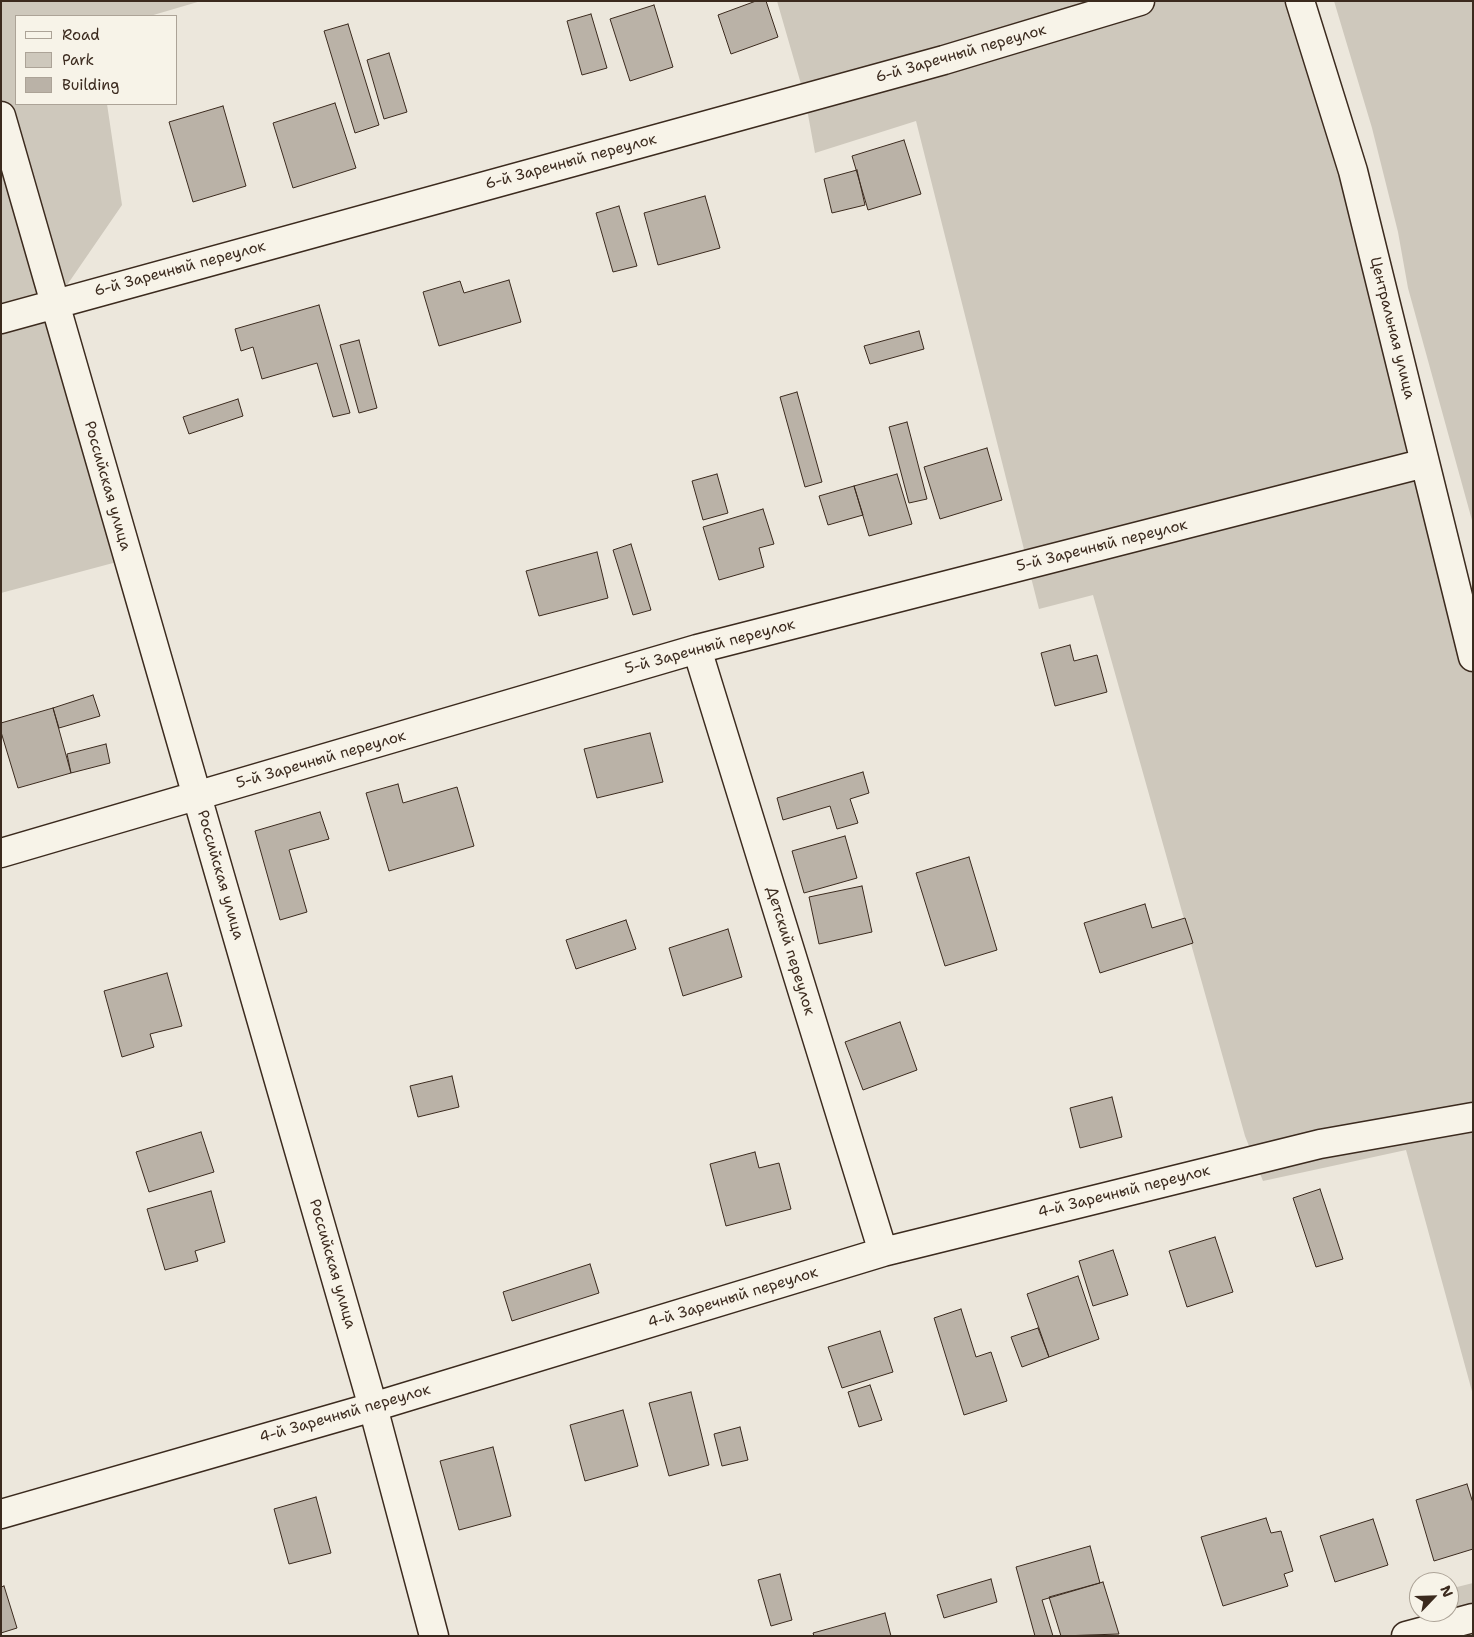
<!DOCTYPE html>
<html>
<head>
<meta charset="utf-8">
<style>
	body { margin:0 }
	#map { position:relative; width:1474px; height:1637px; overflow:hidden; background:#ece7dc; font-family:"Shantell Sans",sans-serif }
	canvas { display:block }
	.frame { position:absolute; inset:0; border:2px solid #3b2a1e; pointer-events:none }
	.legend { position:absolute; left:15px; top:15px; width:162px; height:90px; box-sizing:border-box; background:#f7f3e8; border:1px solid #aca397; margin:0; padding:6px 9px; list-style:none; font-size:15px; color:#3b2a1e }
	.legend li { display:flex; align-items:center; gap:10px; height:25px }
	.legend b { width:25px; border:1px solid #aca397 }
	.north { position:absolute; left:1409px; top:1572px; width:50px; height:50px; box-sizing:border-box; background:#f7f3e8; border:1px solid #aca397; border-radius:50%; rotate:66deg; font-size:14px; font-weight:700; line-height:20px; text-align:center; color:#3b2a1e }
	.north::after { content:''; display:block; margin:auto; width:18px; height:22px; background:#3b2a1e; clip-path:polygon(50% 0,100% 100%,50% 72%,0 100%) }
</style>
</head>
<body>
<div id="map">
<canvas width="1474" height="1637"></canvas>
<div class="frame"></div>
<ul class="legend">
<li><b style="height:6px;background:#f7f3e8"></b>Road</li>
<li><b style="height:14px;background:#cec8bc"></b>Park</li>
<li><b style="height:14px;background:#bab2a7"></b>Building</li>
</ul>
<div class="north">N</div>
</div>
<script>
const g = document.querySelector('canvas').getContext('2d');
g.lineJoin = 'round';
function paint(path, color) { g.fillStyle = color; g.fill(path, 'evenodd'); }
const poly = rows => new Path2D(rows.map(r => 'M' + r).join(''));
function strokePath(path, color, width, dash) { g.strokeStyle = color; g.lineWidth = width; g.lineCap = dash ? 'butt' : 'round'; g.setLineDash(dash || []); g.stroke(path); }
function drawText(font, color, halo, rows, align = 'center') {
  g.font = font + ' "Shantell Sans",sans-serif'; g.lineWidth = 4; g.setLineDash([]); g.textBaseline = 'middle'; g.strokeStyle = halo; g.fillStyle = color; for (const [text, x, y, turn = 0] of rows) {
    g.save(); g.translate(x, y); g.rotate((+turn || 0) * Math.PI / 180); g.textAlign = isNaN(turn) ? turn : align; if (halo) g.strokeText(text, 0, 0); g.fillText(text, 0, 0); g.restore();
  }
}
const green = poly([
	[1,1,201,1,150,16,16,16,16,104,107,104,122,205,54,304,128,559,1,593],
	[777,1,1300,1,1473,657,1473,1395,1406,1150,1263,1181,1245,1136,1093,595,1039,609,916,121,815,153,805,98],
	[1334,1,1473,1,1473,524,1408,288,1398,232,1372,128],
	[1473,1583,1473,1636,1458,1636,1449,1609,1449,1589]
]);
const building = poly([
	[756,1,766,1,778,37,731,54,718,15,756,1],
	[654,5,673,67,630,81,610,19,654,5],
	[591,14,607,68,582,75,567,21,591,14],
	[348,24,379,125,355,133,324,31,348,24],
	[389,53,407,112,384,119,367,60,389,53],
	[335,103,356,168,293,188,273,123,335,103],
	[223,106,246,186,193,202,169,122,223,106],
	[904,140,921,194,868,210,852,156,904,140],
	[857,170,865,205,832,213,824,179,857,170],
	[705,196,720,248,658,265,644,213,705,196],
	[619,206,637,266,613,272,596,213,619,206],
	[509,280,521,322,439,346,423,292,460,281,464,293,509,280],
	[319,305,350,413,333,417,317,363,262,379,253,347,241,351,235,329,319,305],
	[919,331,924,349,870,364,864,346,919,331],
	[359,340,377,408,359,413,340,345,359,340],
	[797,392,822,482,805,487,780,397,797,392],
	[238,399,243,416,189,434,183,417,238,399],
	[907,422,927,499,909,503,889,427,907,422],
	[987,448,1002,500,940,519,924,467,987,448],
	[717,474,728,513,703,520,692,481,717,474],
	[897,474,912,524,869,536,854,486,897,474],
	[854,486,863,515,828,525,819,496,854,486],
	[763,509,774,544,759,548,764,567,719,580,703,527,763,509],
	[631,544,651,610,633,615,613,550,631,544],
	[597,552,608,598,539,616,526,571,597,552],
	[1070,645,1074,661,1097,655,1107,692,1055,706,1041,653,1070,645],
	[93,695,100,716,59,728,53,708,93,695],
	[53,708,71,773,18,788,1,732,1,723,53,708],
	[650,733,663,782,597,798,584,749,650,733],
	[106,744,110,763,71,773,67,754,106,744],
	[863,772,869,793,850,799,858,823,837,829,830,806,783,820,777,798,863,772],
	[398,784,403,803,457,787,474,846,389,871,366,793,398,784],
	[320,812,329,839,289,850,307,912,280,920,255,831,320,812],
	[845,836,857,878,804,893,792,851,845,836],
	[969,857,997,950,945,966,916,873,969,857],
	[862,886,872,932,819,944,809,897,862,886],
	[1145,904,1152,928,1185,918,1193,943,1100,973,1084,923,1145,904],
	[626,920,636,949,576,969,566,940,626,920],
	[728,929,742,977,683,996,669,948,728,929],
	[167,973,182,1026,150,1034,154,1047,122,1057,104,991,167,973],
	[900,1022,917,1070,863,1090,845,1042,900,1022],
	[452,1076,459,1107,418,1117,410,1086,452,1076],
	[1112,1097,1122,1137,1080,1148,1070,1108,1112,1097],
	[201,1132,214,1172,149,1192,136,1152,201,1132],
	[755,1152,759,1168,779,1163,791,1209,726,1226,710,1164,755,1152],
	[1320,1189,1343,1259,1316,1267,1293,1198,1320,1189],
	[211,1191,225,1242,195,1251,198,1261,165,1270,147,1209,211,1191],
	[1215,1237,1233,1292,1187,1307,1169,1251,1215,1237],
	[1113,1250,1128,1295,1093,1306,1079,1261,1113,1250],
	[590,1264,599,1293,512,1321,503,1292,590,1264],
	[1078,1276,1099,1339,1049,1357,1027,1294,1078,1276],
	[961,1309,976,1357,991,1352,1007,1401,964,1415,934,1318,961,1309],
	[1038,1328,1049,1357,1022,1367,1011,1337,1038,1328],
	[880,1331,893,1372,842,1388,828,1347,880,1331],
	[870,1385,882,1420,859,1427,848,1392,870,1385],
	[691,1392,709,1465,669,1476,649,1403,691,1392],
	[623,1410,638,1466,585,1481,570,1425,623,1410],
	[740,1427,748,1460,722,1466,714,1434,740,1427],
	[493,1447,511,1516,459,1530,440,1461,493,1447],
	[1467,1484,1473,1503,1473,1549,1434,1561,1416,1500,1467,1484],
	[316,1497,331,1553,289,1564,274,1509,316,1497],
	[1266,1518,1271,1533,1281,1531,1293,1571,1284,1574,1288,1586,1223,1606,1201,1537,1266,1518],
	[1373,1519,1388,1565,1335,1582,1320,1536,1373,1519],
	[1090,1546,1100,1583,1042,1600,1053,1636,1035,1636,1016,1567,1090,1546],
	[780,1574,792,1620,771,1626,758,1580,780,1574],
	[991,1579,997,1602,944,1618,937,1595,991,1579],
	[1103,1582,1119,1634,1061,1636,1049,1597,1103,1582],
	[4,1586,17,1628,1,1633,1,1587,4,1586],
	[885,1613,891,1636,814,1636,813,1633,885,1613]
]);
const minor = poly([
	[1300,1,1353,171,1473,657],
	[1,116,373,1407,434,1636],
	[1,319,944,60,1140,1],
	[697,649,883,1252],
	[1,853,697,649,1425,463],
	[1,1514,373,1407,883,1252,1320,1144,1473,1117],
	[1406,1636,1473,1618]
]);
const streetNames = [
	["6-й Заречный переулок",961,54,-16],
	["6-й Заречный переулок",571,162,-15],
	["6-й Заречный переулок",180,269,-15],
	["Центральная улица",1392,328,76],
	["Российская улица",107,486,74],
	["5-й Заречный переулок",1102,546,-14],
	["5-й Заречный переулок",710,647,-15],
	["5-й Заречный переулок",321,760,-16],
	["Российская улица",220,875,74],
	["Детский переулок",790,951,73],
	["4-й Заречный переулок",1124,1192,-14],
	["Российская улица",332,1264,74],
	["4-й Заречный переулок",733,1298,-17],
	["4-й Заречный переулок",345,1414,-16]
];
paint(green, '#cec8bc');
paint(building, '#bab2a7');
strokePath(building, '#3b2a1e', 1);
strokePath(minor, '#3b2a1e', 31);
strokePath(minor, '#f7f3e8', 28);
drawText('15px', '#3b2a1e', '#f7f3e8', streetNames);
</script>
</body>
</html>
